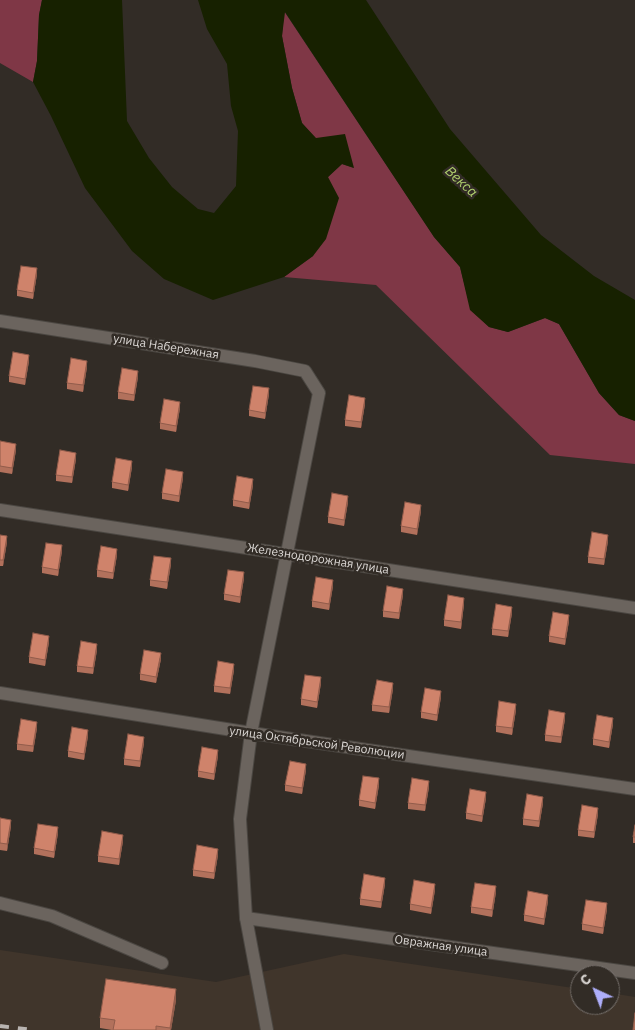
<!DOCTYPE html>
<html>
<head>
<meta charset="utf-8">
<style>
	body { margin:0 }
	#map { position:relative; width:635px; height:1030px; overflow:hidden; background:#322c26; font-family:"IBM Plex Sans",sans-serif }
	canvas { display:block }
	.north { position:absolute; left:570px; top:965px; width:50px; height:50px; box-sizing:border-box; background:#322c26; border:1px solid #76706c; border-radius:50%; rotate:317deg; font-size:14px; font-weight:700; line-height:20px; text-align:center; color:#dbd7d4 }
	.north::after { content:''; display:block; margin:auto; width:18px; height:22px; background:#aeaefa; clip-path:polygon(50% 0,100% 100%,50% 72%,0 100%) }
</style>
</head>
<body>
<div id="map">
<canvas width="635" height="1030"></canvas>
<div class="north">С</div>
</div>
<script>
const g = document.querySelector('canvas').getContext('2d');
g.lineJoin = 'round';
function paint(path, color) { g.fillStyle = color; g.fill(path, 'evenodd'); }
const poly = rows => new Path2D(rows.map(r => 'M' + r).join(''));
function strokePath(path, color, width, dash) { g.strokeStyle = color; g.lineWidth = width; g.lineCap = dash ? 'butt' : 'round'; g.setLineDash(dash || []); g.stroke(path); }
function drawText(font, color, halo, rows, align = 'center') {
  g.font = font + ' "IBM Plex Sans",sans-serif'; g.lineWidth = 5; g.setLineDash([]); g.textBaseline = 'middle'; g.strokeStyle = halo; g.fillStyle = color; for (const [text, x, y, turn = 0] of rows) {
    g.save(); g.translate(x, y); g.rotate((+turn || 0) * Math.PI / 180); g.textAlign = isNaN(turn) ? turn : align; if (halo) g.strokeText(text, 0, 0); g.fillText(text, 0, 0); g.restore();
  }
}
const built = poly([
	[0,950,216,982,344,954,580,989,580,1005,610,1005,610,993,635,997,635,1030,0,1030]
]);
const green = poly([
	[0,0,42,0,39,15,37,61,33,82,0,63],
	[284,11,434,237,460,267,471,310,489,327,508,332,545,318,559,324,599,393,619,415,635,421,635,464,550,455,376,285,284,277,313,256,328,177,342,164,354,168,315,138,302,123,292,88,282,36]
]);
const water = poly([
	[42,0,122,0,127,121,149,158,172,187,198,209,214,213,236,186,238,131,231,106,227,64,207,29,198,0,366,0,450,129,541,235,594,276,635,300,635,421,619,415,599,393,559,324,545,318,508,332,489,327,470,310,460,267,434,237,285,12,282,36,292,88,302,123,316,138,345,134,354,168,342,164,328,177,339,198,326,239,313,256,284,277,213,300,164,279,132,251,85,188,51,116,33,82,37,61,39,15]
]);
const minor = poly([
	[0,321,255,361,305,371,319,393,251,733],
	[0,510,635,608],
	[0,903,52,916,162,963],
	[246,918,635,973]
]);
const tertiary = poly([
	[0,693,251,733,635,789],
	[251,733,240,819,246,918,267,1030]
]);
const rail = poly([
	[0,1026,32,1030]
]);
const wall = poly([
	[37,274,33,299,17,296,17,290],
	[29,361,25,385,9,382,9,376],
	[87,367,83,392,67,389,67,383],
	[138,377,134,401,118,399,118,392],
	[269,394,265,419,249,416,249,410],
	[365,404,361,428,345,426,345,420],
	[180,408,176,432,160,429,160,423],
	[0,441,16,450,12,474,0,472],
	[76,459,72,483,56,481,56,475],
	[132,467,128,491,112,488,112,482],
	[183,478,179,502,162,499,162,493],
	[253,485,249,509,233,506,233,500],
	[348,502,344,526,328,523,328,517],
	[421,511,417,535,401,532,401,526],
	[0,535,7,542,3,566,0,566],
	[608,541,604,565,588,563,588,557],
	[62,551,58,576,42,573,42,567],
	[117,555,113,579,97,577,97,570],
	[171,564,167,589,150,586,150,580],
	[244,578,240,603,224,600,224,594],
	[333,586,329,610,312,607,312,601],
	[403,595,399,619,383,617,383,611],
	[464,604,461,629,444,626,444,620],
	[512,613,508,637,492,635,492,629],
	[569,621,565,645,549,642,549,636],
	[49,642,45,666,29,663,29,657],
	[97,650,93,674,77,672,77,666],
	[161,659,156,683,140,680,140,674],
	[234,670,230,694,214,692,214,686],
	[321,683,317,708,301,705,301,699],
	[393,689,389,713,372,711,372,705],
	[441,697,437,721,421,718,421,712],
	[516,710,512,735,496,732,496,726],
	[565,719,561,743,545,741,545,735],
	[613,724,609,748,593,745,593,739],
	[37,728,33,752,17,750,17,744],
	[88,736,84,760,68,757,68,751],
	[144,743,140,767,124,765,124,759],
	[218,756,214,780,198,777,198,771],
	[306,770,302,794,285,791,285,785],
	[379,785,375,809,359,806,359,800],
	[429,787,425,811,408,809,408,803],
	[486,798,482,822,466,819,466,813],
	[543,803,539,827,523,825,523,819],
	[598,814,594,838,578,836,578,830],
	[0,818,11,826,7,851,0,850],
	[635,825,635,843,633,843,633,837],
	[58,833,54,858,34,854,34,848],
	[123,841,119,865,98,862,98,856],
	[218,855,214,879,193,876,193,870],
	[385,884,381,908,360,905,360,899],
	[435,890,431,914,410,910,410,904],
	[496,892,492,917,471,913,471,907],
	[548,901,544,925,524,921,524,915],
	[607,909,603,934,582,930,582,924],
	[176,1000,171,1030,112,1030,100,1028,100,1018]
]);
const shadedWall = poly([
	[37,268,37,274,33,299,33,293],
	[29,355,29,361,25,385,25,379],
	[87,361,87,367,83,392,83,385],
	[138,371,138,377,134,401,134,395],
	[269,388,269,394,265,419,265,413],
	[365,398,365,404,361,428,361,422],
	[180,402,180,408,176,432,176,426],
	[16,444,16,450,12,474,12,468],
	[76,453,76,459,72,483,72,477],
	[132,461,132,467,128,491,128,485],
	[183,472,183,478,179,502,179,496],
	[253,479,253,485,249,509,249,503],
	[348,496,348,502,344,526,344,520],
	[421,505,421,511,417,535,417,529],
	[608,535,608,541,604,565,604,559],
	[7,536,7,542,3,566,3,560],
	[62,545,62,551,58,576,58,570],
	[117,549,117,555,113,579,113,573],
	[171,558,171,564,167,589,167,582],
	[244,572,244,578,240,603,240,597],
	[333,580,333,586,329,610,329,604],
	[403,589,403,595,399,619,399,613],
	[464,598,464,604,461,629,461,622],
	[512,607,512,613,508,637,508,631],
	[569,615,569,621,565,645,565,639],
	[49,636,49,642,45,666,45,660],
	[97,644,97,650,93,674,93,668],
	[161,653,161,659,156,683,156,677],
	[234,664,234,670,230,694,230,688],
	[321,677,321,683,317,708,317,702],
	[393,683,393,689,389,713,389,707],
	[441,691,441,697,437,721,437,715],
	[516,704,516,710,512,735,512,728],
	[565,713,565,719,561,743,561,737],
	[613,718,613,724,609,748,609,742],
	[37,722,37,728,33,752,33,746],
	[88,730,88,736,84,760,84,754],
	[144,737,144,743,140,767,140,761],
	[218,750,218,756,214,780,214,774],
	[306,764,306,770,302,794,302,788],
	[379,778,379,785,375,809,375,803],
	[429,781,429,787,425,811,425,805],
	[486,792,486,798,482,822,482,816],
	[543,797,543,803,539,827,539,821],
	[598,808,598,814,594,838,594,832],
	[11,820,11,826,7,851,7,844],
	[58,827,58,833,54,858,54,852],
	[123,835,123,841,119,865,119,859],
	[218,849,218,855,214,879,214,873],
	[385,878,385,884,381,908,381,902],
	[435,884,435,890,431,914,431,908],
	[496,886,496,892,492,917,492,910],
	[548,895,548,901,544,925,544,919],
	[607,903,607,909,603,934,603,928],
	[176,989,176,1000,171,1030,170,1030]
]);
const building = poly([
	[21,266,37,268,33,293,17,290,21,266],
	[13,352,29,355,25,379,9,376,13,352],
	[71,358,87,361,83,385,67,383,71,358],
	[122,368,138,371,134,395,118,392,122,368],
	[253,386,269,388,265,413,249,410,253,386],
	[349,395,365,398,361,422,345,420,349,395],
	[164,399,180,402,176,426,160,423,164,399],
	[0,441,16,444,12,468,0,466,0,441],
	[60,450,76,453,72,477,56,475,60,450],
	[116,458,132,461,128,485,112,482,116,458],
	[166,469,183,472,179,496,162,493,166,469],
	[237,476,253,479,249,503,233,500,237,476],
	[332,493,348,496,344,520,328,517,332,493],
	[405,502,421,505,417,529,401,526,405,502],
	[592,532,608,535,604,559,588,557,592,532],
	[0,535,7,536,3,560,0,560,0,535],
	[46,543,62,545,58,570,42,567,46,543],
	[101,546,117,549,113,573,97,570,101,546],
	[154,556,171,558,167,582,150,580,154,556],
	[228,570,244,572,240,597,224,594,228,570],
	[316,577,333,580,329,604,312,601,316,577],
	[387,586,403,589,399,613,383,611,387,586],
	[448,595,464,598,461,622,444,620,448,595],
	[496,604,512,607,508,631,492,629,496,604],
	[553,612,569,615,565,639,549,636,553,612],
	[33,633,49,636,45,660,29,657,33,633],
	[81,641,97,644,93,668,77,666,81,641],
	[144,650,161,653,156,677,140,674,144,650],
	[218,661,234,664,230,688,214,686,218,661],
	[305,675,321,677,317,702,301,699,305,675],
	[377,680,393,683,389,707,372,705,377,680],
	[425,688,441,691,437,715,421,712,425,688],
	[499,701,516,704,512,728,496,726,499,701],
	[549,710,565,713,561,737,545,735,549,710],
	[597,715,613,718,609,742,593,739,597,715],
	[21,719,37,722,33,746,17,744,21,719],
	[72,727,88,730,84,754,68,751,72,727],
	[128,734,144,737,140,761,124,759,128,734],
	[202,747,218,750,214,774,198,771,202,747],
	[290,761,306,764,302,788,285,785,290,761],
	[363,776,379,778,375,803,359,800,363,776],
	[412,778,429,781,425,805,408,803,412,778],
	[470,789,486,792,482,816,466,813,470,789],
	[527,794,543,797,539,821,523,819,527,794],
	[582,805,598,808,594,832,578,830,582,805],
	[0,818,11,820,7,844,0,843,0,818],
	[38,824,58,827,54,852,34,848,38,824],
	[635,825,635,837,633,837,635,825],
	[102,831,123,835,119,859,98,856,102,831],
	[197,845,218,849,214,873,193,870,197,845],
	[364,874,385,878,381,902,360,899,364,874],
	[414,880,435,884,431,908,410,904,414,880],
	[475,883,496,886,492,910,471,907,475,883],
	[528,891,548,895,544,919,524,915,528,891],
	[586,900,607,903,603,928,582,924,586,900],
	[106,979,176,989,170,1028,156,1026,156,1030,113,1030,115,1020,100,1018,106,979],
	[635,1013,635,1030,633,1030,635,1013]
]);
const streetNames = [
	["улица Набережная",166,347,9],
	["Железнодорожная улица",318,559,9],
	["улица Октябрьской Революции",317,743,8],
	["Овражная улица",441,946,8]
];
const waterNames = [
	["Векса",461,182,42]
];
paint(built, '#40352b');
paint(green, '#7f3746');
paint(water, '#172100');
strokePath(minor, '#4b4742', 14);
strokePath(tertiary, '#4b4742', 14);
strokePath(minor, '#6b645e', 12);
strokePath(tertiary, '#6b645e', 12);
strokePath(rail, '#b9b4b1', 4, [9, 9]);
paint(wall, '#b2715c');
paint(shadedWall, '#915c4b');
paint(building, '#cf836b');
strokePath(building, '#915c4b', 1);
drawText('12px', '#dbd7d4', '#322c26', streetNames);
drawText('italic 14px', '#b0d06e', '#322c26', waterNames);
</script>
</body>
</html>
